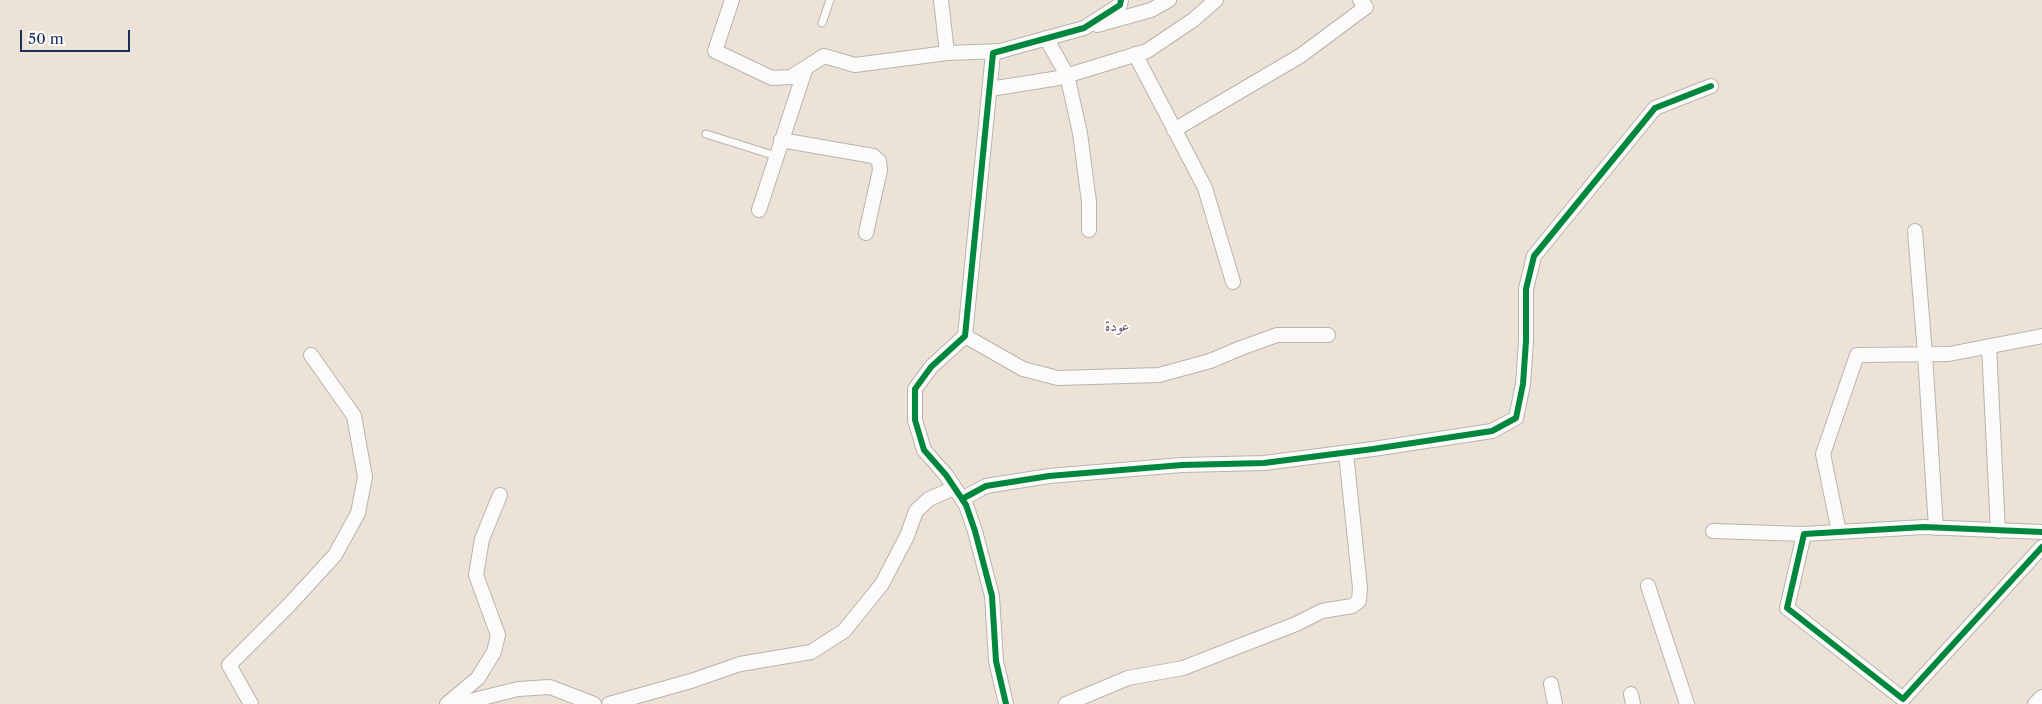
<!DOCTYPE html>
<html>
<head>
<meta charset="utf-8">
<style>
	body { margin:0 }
	#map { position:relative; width:2042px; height:704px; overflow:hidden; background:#ece3d6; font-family:"Libre Caslon Text",serif }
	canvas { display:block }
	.scale { position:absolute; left:20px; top:30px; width:110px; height:22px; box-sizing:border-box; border:2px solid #1b2f5e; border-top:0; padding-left:6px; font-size:15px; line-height:18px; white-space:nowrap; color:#1b2f5e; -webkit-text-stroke:4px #fdfcf7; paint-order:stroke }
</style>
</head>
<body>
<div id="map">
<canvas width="2042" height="704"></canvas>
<div class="scale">50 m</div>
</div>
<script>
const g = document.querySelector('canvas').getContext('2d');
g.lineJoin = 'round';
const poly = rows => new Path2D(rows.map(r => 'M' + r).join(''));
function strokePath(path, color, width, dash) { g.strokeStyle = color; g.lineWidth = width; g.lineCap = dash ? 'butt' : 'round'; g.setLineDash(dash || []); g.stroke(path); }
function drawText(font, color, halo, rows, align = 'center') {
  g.font = font + ' "Libre Caslon Text",Amiri,serif'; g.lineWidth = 4; g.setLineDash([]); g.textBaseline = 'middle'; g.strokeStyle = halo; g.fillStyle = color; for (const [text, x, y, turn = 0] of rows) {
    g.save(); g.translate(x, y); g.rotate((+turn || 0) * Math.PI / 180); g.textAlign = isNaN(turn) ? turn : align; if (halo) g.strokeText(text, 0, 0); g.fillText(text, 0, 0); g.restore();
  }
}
const service = poly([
	[822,23,830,0],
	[706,134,776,156]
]);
const minor = poly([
	[732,0,715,51,772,78,791,77,824,56,855,65,947,53,1002,51],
	[941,0,947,53],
	[1097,25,1151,10,1169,0],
	[1046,38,1067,75,1080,133,1089,202,1089,230],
	[1135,54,1205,188,1233,282],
	[990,89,1059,78,1147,51,1193,20,1216,0],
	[1174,130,1300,56,1366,7,1360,0],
	[781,140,873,156,879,161,880,170,866,233],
	[759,210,805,70],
	[1915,231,1925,354,1936,528],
	[965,336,1023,369,1058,378,1159,375,1210,361,1241,348,1277,335,1328,335],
	[1989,346,1998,531],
	[962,499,986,486,1049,476,1182,465,1264,463,1373,449,1492,431,1516,418,1523,384,1526,341,1526,289,1534,256,1655,108,1711,86],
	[1713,531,1804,534],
	[1839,532,1823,454,1857,355,1949,354,2042,336],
	[2042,532,1924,527,1804,534,1787,608,1903,699,2042,547],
	[1648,586,1687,704],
	[1551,684,1555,704],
	[1631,694,1633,704],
	[251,704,229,665,290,604,335,555,358,513,365,477,354,416,311,355],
	[447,704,478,678,494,652,498,635,476,575,482,539,500,495],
	[458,704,518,689,550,687,594,704],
	[609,704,691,681,740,664,811,652,844,631,882,584,907,536,916,511,929,499,954,488],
	[1006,704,996,661,992,596,975,531,966,505,946,475,924,450,915,420,915,389,931,367,965,336,993,53,1084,28,1120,5,1121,0],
	[1066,704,1128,678,1183,668,1296,624,1322,611,1352,606,1359,601,1360,588,1346,453],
	[2035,704,2042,697]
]);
const cycleway = poly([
	[962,499,986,486,1049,476,1182,465,1264,463,1373,449,1492,431,1516,418,1523,384,1526,341,1526,289,1534,256,1655,108,1711,86],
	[2042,532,1924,527,1804,534,1787,608,1903,699,2042,547],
	[1006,704,996,661,992,596,975,531,966,505,946,475,924,450,915,420,915,389,931,367,965,336,993,53,1084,28,1120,5,1121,0]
]);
const neighbourhoodNames = [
	["عودة",1117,327]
];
strokePath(service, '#b7b4b0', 9);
strokePath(minor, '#b7b4b0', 16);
strokePath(service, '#fcfbf9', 7);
strokePath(minor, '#fcfbf9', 14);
strokePath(cycleway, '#00873e', 6);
drawText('15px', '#665571', '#fdfcf7', neighbourhoodNames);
</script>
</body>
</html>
